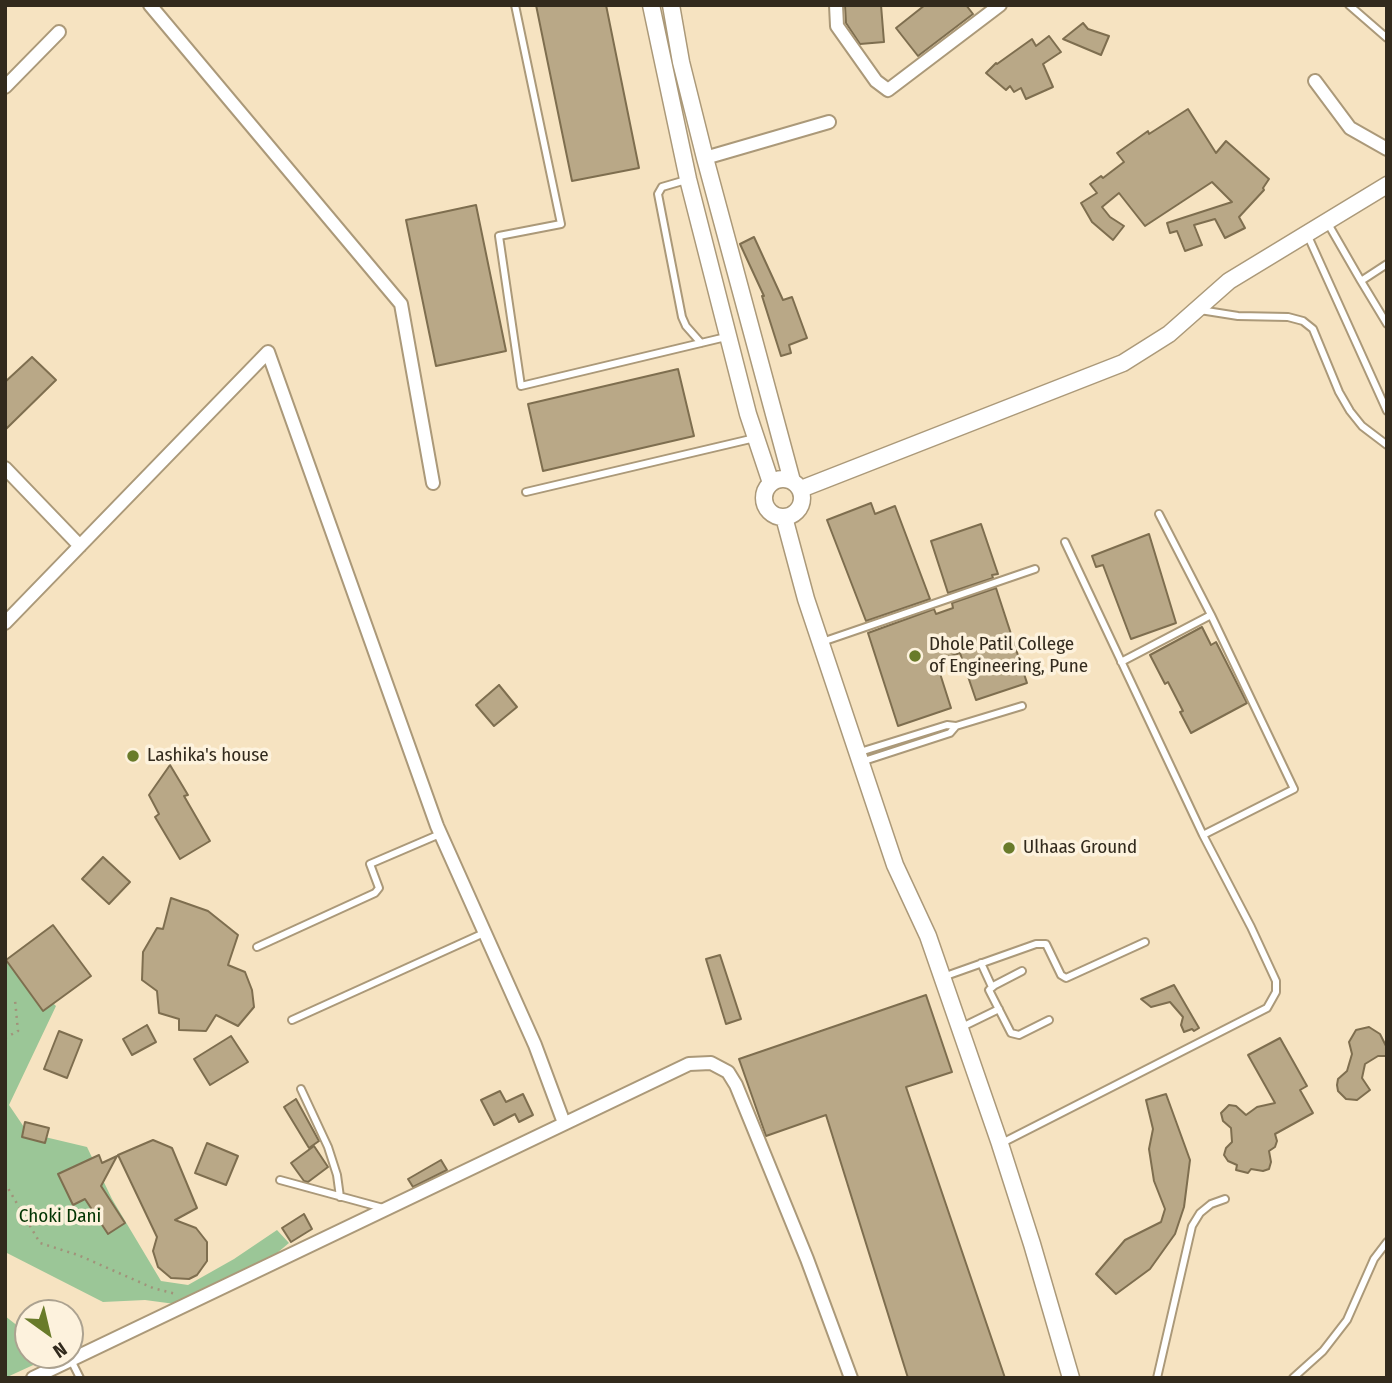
<!DOCTYPE html>
<html>
<head>
<meta charset="utf-8">
<style>
	body { margin:0 }
	#map { position:relative; width:1392px; height:1383px; overflow:hidden; background:#f6e3c1; font-family:"Fira Sans Condensed",sans-serif }
	canvas { display:block }
	.frame { position:absolute; inset:0; border:7px solid #322a1d; pointer-events:none }
	.north { position:absolute; left:14px; top:1299px; width:70px; height:70px; box-sizing:border-box; background:#fdf2dd; border:2px solid #aca290; border-radius:50%; rotate:146deg; font-size:19px; font-weight:700; line-height:28px; text-align:center; color:#322a1d }
	.north::after { content:''; display:block; margin:auto; width:24px; height:32px; background:#697b2a; clip-path:polygon(50% 0,100% 100%,50% 72%,0 100%) }
</style>
</head>
<body>
<div id="map">
<canvas width="1392" height="1383"></canvas>
<div class="frame"></div>
<div class="north">N</div>
</div>
<script>
const g = document.querySelector('canvas').getContext('2d');
g.lineJoin = 'round';
function paint(path, color) { g.fillStyle = color; g.fill(path, 'evenodd'); }
const poly = rows => new Path2D(rows.map(r => 'M' + r).join(''));
function strokePath(path, color, width, dash) { g.strokeStyle = color; g.lineWidth = width; g.lineCap = dash ? 'butt' : 'round'; g.setLineDash(dash || []); g.stroke(path); }
function drawText(font, color, halo, rows, align = 'center') {
  g.font = font + ' "Fira Sans Condensed",sans-serif'; g.lineWidth = 7; g.setLineDash([]); g.textBaseline = 'middle'; g.strokeStyle = halo; g.fillStyle = color; for (const [text, x, y, turn = 0] of rows) {
    g.save(); g.translate(x, y); g.rotate((+turn || 0) * Math.PI / 180); g.textAlign = isNaN(turn) ? turn : align; if (halo) g.strokeText(text, 0, 0); g.fillText(text, 0, 0); g.restore();
  }
}
const green = poly([
	[5,956,56,1006,9,1105,28,1133,87,1147,112,1199,161,1281,188,1285,234,1259,277,1230,289,1243,265,1263,175,1304,145,1300,103,1302,5,1252],
	[5,1316,28,1334,28,1355,55,1355,5,1378]
]);
const building = poly([
	[536,5,606,5,639,168,572,181,536,5],
	[845,5,881,5,884,42,860,44,846,23,845,5],
	[925,5,966,5,973,14,918,56,896,28,925,5],
	[1083,23,1088,29,1109,36,1101,55,1063,39,1083,23],
	[1049,36,1061,52,1043,64,1053,87,1026,99,1021,88,1014,92,1010,86,1006,90,986,73,996,63,997,64,1032,39,1036,46,1049,36],
	[1188,109,1216,153,1226,141,1269,179,1263,188,1264,190,1239,217,1245,228,1225,238,1215,219,1194,225,1202,245,1185,251,1177,231,1170,233,1167,223,1232,202,1212,182,1145,226,1119,193,1102,207,1110,217,1124,226,1113,240,1092,222,1081,203,1097,193,1090,184,1101,176,1103,178,1124,162,1117,153,1148,131,1149,134,1188,109],
	[476,205,506,351,436,366,406,220,476,205],
	[754,237,783,300,792,297,807,338,789,345,791,353,781,356,762,296,764,296,740,244,754,237],
	[32,357,56,380,5,430,5,382,32,357],
	[678,369,694,436,543,471,528,404,678,369],
	[871,503,875,514,895,506,930,599,866,621,827,520,871,503],
	[981,524,998,574,992,575,993,578,948,593,931,541,981,524],
	[1149,534,1176,623,1131,639,1103,565,1096,567,1092,556,1149,534],
	[996,588,1027,683,976,700,960,653,936,661,951,708,898,726,868,633,934,609,936,614,953,608,952,603,996,588],
	[1202,627,1211,645,1216,642,1247,703,1191,733,1180,712,1183,711,1168,682,1165,684,1150,655,1202,627],
	[499,685,517,707,494,726,476,705,499,685],
	[170,765,188,795,184,796,210,841,180,859,155,817,159,814,149,795,170,765],
	[103,857,130,882,109,904,82,879,103,857],
	[171,898,208,911,238,935,228,965,245,972,252,990,254,1007,238,1026,216,1015,206,1031,179,1030,179,1019,159,1013,157,991,142,980,143,952,157,928,163,929,171,898],
	[53,925,91,976,43,1011,6,960,53,925],
	[720,955,741,1019,726,1024,706,959,720,955],
	[1174,985,1199,1028,1194,1031,1192,1029,1184,1032,1181,1025,1183,1017,1170,1002,1151,1007,1141,999,1174,985],
	[926,995,952,1072,906,1087,1005,1378,908,1378,826,1115,766,1136,739,1059,926,995],
	[147,1025,156,1042,132,1055,123,1039,147,1025],
	[1369,1027,1380,1034,1387,1048,1387,1056,1378,1056,1365,1064,1362,1078,1370,1090,1357,1100,1346,1099,1338,1091,1337,1085,1338,1079,1347,1071,1352,1054,1349,1042,1356,1030,1369,1027],
	[59,1031,82,1040,67,1078,44,1069,59,1031],
	[231,1036,248,1062,210,1085,194,1059,231,1036],
	[1280,1038,1307,1086,1300,1090,1313,1113,1275,1134,1277,1141,1275,1147,1269,1151,1271,1162,1269,1169,1263,1171,1251,1169,1248,1173,1236,1170,1237,1165,1228,1161,1224,1155,1226,1148,1232,1142,1231,1128,1223,1121,1221,1113,1229,1105,1236,1106,1246,1115,1257,1107,1275,1103,1248,1055,1280,1038],
	[500,1091,506,1102,523,1094,533,1115,519,1122,515,1114,494,1125,481,1100,500,1091],
	[1166,1094,1190,1160,1184,1207,1175,1234,1150,1269,1116,1294,1096,1274,1125,1240,1161,1222,1165,1209,1154,1181,1149,1149,1153,1129,1146,1100,1166,1094],
	[296,1099,319,1141,309,1148,284,1107,296,1099],
	[25,1122,49,1128,45,1143,22,1137,25,1122],
	[153,1140,172,1148,197,1208,175,1220,196,1228,207,1242,207,1261,197,1275,189,1279,171,1278,158,1267,153,1251,157,1237,118,1155,153,1140],
	[207,1143,238,1156,226,1185,195,1173,207,1143],
	[314,1146,328,1167,308,1182,304,1181,291,1163,314,1146],
	[99,1155,102,1163,117,1156,101,1186,125,1223,108,1234,85,1199,73,1205,58,1174,99,1155],
	[441,1160,447,1170,413,1187,408,1179,441,1160],
	[304,1214,312,1229,291,1242,282,1228,304,1214]
]);
const path = poly([
	[5,1038,18,1031,15,1000],
	[5,1183,40,1243,78,1255,153,1288,176,1294]
]);
const service = poly([
	[515,5,561,224,499,236,521,386,726,337],
	[1349,5,1387,38],
	[686,180,662,187,658,194,682,317,686,326,701,343],
	[1327,222,1361,281],
	[1307,234,1387,411],
	[1387,264,1361,281,1387,324],
	[1200,310,1238,316,1288,317,1303,321,1313,329,1339,392,1350,411,1362,426,1387,445],
	[526,492,755,438],
	[1159,514,1211,615,1294,789,1203,835],
	[822,642,1035,569],
	[1121,662,1211,615],
	[956,726,1022,706],
	[860,752,947,725,956,726,950,733,861,762],
	[257,947,375,893,379,888,370,864,440,834],
	[981,963,992,987],
	[1022,971,995,985,989,990,1011,1033,1019,1035,1049,1020],
	[943,977,1036,944,1046,944,1061,975,1066,978,1145,942],
	[292,1020,484,933],
	[960,1028,999,1009],
	[301,1089,328,1147,337,1175,340,1197],
	[1000,1144,1267,1008,1276,992,1276,981,1251,927,1203,835,1065,542],
	[280,1180,383,1208],
	[71,1360,80,1378],
	[1157,1378,1192,1226,1200,1213,1211,1204,1225,1199],
	[1293,1378,1323,1351,1347,1320,1374,1259,1387,1242]
]);
const minor = poly([
	[150,5,401,304,433,483],
	[836,5,837,26,876,81,888,90,1000,5],
	[1315,81,1350,128,1387,149],
	[5,87,59,32],
	[705,158,829,122],
	[5,468,80,546],
	[5,623,268,352,437,826,535,1045,564,1123],
	[33,1378,689,1064,711,1063,728,1072,736,1085,807,1259,851,1378]
]);
const tertiary = poly([
	[651,5,688,179,748,414,771,483],
	[671,5,681,62,705,158,792,481],
	'764 498a19 19 0 1 1 38 0a19 19 0 1 1-38 0Z',
	[801,489,1123,363,1169,334,1229,281,1387,185],
	[784,517,806,599,895,865,928,936,1000,1144,1032,1244,1071,1378]
]);
const markers = [
	[915,656,7,"#697b2a"],
	[133,756,7,"#697b2a"],
	[1009,848,7,"#697b2a"]
];
const poiNames = [
	["Dhole Patil College",929,645],
	["of Engineering, Pune",929,667],
	["Lashika's house",147,756],
	["Ulhaas Ground",1023,848]
];
const parkNames = [
	["Choki Dani",60,1217]
];
paint(green, '#9bc697');
paint(building, '#b9a887');
strokePath(building, '#7e6e4f', 2);
strokePath(service, '#ab9979', 10);
strokePath(minor, '#ab9979', 16);
strokePath(tertiary, '#ab9979', 19);
strokePath(path, '#a1927a', 2.5, [2, 5]);
strokePath(service, '#fff', 6);
strokePath(minor, '#fff', 12);
strokePath(tertiary, '#fff', 16);
for (const [x, y, r, color] of markers) { const dot = new Path2D(); dot.arc(x, y, r, 0, 2 * Math.PI); g.fillStyle = color; g.fill(dot); strokePath(dot, '#fdf2dd', 2.5); }
drawText('19px', '#322a1d', '#fdf2dd', poiNames, 'left');
drawText('19px', '#023402', '#fdf2dd', parkNames);
</script>
</body>
</html>
